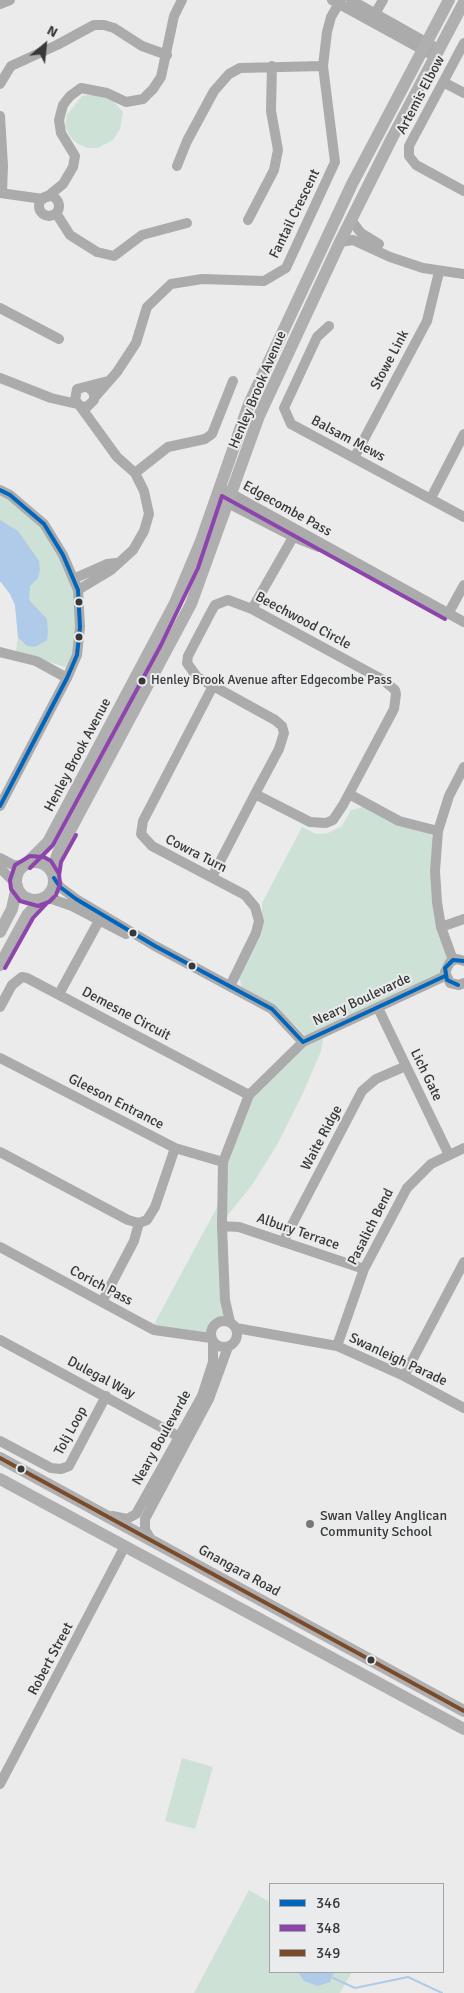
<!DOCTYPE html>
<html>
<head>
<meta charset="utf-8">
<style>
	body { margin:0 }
	#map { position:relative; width:464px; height:1993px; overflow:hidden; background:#ebebeb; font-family:Signika,sans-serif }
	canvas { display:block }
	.legend { position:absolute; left:269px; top:1883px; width:175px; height:90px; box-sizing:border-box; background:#eaebec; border:1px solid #a3a3a4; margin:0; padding:6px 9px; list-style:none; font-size:15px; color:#383839 }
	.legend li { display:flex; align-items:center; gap:10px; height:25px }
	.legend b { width:25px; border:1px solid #a3a3a4 }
	.north { position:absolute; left:20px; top:20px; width:50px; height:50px; -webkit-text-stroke:4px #eaebec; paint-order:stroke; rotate:28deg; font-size:14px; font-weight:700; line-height:20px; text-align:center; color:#383839 }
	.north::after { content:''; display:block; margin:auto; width:18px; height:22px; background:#383839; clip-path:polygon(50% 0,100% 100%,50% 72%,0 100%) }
</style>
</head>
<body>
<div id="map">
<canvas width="464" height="1993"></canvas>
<ul class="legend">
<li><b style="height:6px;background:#0065bd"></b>346</li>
<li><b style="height:6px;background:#8e44ad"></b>348</li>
<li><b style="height:6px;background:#7a4b2a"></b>349</li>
</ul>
<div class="north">N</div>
</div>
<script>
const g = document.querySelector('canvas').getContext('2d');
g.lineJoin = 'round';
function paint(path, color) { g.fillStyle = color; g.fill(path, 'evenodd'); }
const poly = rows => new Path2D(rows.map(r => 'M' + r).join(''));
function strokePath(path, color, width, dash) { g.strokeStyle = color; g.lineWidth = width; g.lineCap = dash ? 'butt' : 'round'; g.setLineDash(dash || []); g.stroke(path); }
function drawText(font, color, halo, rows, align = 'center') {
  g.font = font + ' Signika,sans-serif'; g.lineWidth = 4; g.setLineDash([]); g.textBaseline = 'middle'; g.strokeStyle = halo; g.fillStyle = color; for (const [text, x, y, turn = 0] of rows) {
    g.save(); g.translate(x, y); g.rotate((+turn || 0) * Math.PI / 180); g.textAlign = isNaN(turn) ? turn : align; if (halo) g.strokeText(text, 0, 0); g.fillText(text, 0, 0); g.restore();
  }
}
const green = poly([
	[96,94,112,100,123,112,120,129,113,140,98,148,88,148,78,144,72,139,65,127,67,115,82,96],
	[0,495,12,501,40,524,66,565,76,602,77,640,68,668,16,651,18,637,15,605,10,594,0,581],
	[363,807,397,825,430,834,434,839,431,884,438,929,447,955,442,973,308,1038,274,1005,243,989,239,978,262,933,262,903,302,827,316,834,328,833,342,826,351,810],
	[324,1034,321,1051,303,1093,278,1143,252,1185,223,1221,227,1291,224,1320,218,1322,212,1333,153,1326,222,1198,223,1163,253,1097,306,1044],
	[182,1758,213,1767,195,1829,165,1821],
	[249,1890,270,1902,270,1972,352,1972,340,1993,194,1993]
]);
const water = poly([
	[0,520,18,531,39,561,40,570,38,578,30,586,29,600,47,619,48,632,47,640,35,647,27,646,18,637,15,605,10,594,0,581],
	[298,1972,334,1972,330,1982,318,1986,304,1981]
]);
const stream = poly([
	[333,1978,355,1988,408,1977,442,1993]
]);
const minor = poly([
	[332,0,436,57],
	[351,0,433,46],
	[0,4,10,0],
	[372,19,383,0],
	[464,43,409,146,409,156,416,165,464,191],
	[443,82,464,93],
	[0,84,11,66,57,45,94,25,104,25,114,28,142,46,167,55],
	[0,116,3,166,2,193],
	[177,166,187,141,214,91,229,74,240,68,323,66],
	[0,193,43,199],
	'39 206a10 10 0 1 1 20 0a10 10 0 1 1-20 0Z',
	[47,197,63,184,73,167,75,156,61,133,59,120,63,105,70,96,81,88,107,93,126,102,143,99,153,89,161,77,174,16,182,0],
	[56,213,70,235,97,252,114,256,142,235,187,223],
	[248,220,274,170,278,150,271,111,272,66],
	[351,220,361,233,379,244],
	[340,242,353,240,390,257,423,268,464,274],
	[0,308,59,339],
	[329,326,317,337,284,408,291,424,464,517],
	[0,378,51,398,77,404],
	[88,387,94,393,94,400,87,407,80,406,75,400,77,389,108,381],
	[95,397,117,372,136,343,147,307,171,284,202,279,264,281,286,268,335,162,323,66,327,32,331,17,341,0],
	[354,458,427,321,439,272],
	[135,473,168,447,205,439,212,434,233,381],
	[219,487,464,622],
	[0,490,10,495,44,524,63,555,78,590,80,627,77,655,67,678,0,806],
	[431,498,464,434],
	[222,500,294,537,319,547],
	[73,579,107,564,116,563],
	[78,590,111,570,133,550,144,531,149,514,144,491,135,473,117,457,80,406],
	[252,609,296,532],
	[448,614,464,585],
	[0,652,36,661,67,678],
	[213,686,143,821,141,834,152,846,245,895,255,907,259,921,256,933,230,986],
	[349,794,399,821,438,831],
	[0,858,13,865,23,866],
	[0,868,16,884],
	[212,877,255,794,279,749,284,733,282,726,275,720,197,677,187,663,188,656,211,612,215,605,228,600,252,609,383,680,395,690,396,694,394,709,343,805,333,820,326,823,310,822,255,794],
	[54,878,60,887,76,899,155,946,272,1009,303,1042],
	[46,897,72,906,126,934],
	[441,927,464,919],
	[453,960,441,927,437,902,435,871,438,831,449,796,464,767],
	[464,961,457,959,450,962,445,972,450,983,459,985,464,983],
	[59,994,101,917],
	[0,1007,12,985,22,977,27,978,249,1095],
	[378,1008,449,1155],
	[0,1058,175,1148,223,1162],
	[0,1152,128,1220,139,1223,147,1220,155,1207,175,1148],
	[222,1226,239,1227,364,1269],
	[283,1242,362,1091,376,1079,406,1066],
	[0,1247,154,1330,211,1338],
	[102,1302,134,1241,139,1223],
	'211 1334a13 13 0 1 1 26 0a13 13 0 1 1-26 0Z',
	[230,1322,225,1300,222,1226,223,1162,249,1095,303,1042,445,976],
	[236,1328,337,1346,404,1376,464,1408],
	[0,1340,185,1440],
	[337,1346,364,1269,407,1188,431,1164,464,1148],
	[404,1376,464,1262],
	[0,1441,51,1468,61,1469,69,1466,106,1396],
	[112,1516,127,1519,136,1514,202,1396,213,1362,213,1342],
	[152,1541,145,1530,145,1519,209,1399,228,1347],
	[0,1784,125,1546]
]);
const major = poly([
	'16 881a19 19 0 1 1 38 0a19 19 0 1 1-38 0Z',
	[26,864,48,842,175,603,201,541,249,404,352,184,449,0],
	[53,875,53,867,58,853,191,604,259,416,340,242,391,140,464,2],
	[0,932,12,909,17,886],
	[0,965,28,914,43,898],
	[0,1458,464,1711],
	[0,1479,464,1729]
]);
const bus1 = poly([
	[0,490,10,495,44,524,63,555,78,590,80,627,77,655,67,678,0,806],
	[54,878,60,887,76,899,155,946,272,1009,303,1042],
	[458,985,447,980,445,968,453,960,464,961],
	[303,1042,445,976]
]);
const bus2 = poly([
	[30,868,53,845,161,645,198,568,222,496,445,619],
	[59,876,61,862,76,835],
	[54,897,49,902,38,906,20,901,11,889,10,880,15,865,30,856,44,857,51,861,59,874,60,884,56,895],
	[5,968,33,918,48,902]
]);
const bus3 = poly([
	[0,1458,464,1711]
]);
const markers = [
	[79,602,4.5,"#383839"],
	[79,637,4.5,"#383839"],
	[142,681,4.5,"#383839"],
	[133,933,4.5,"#383839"],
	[192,966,4.5,"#383839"],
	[21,1469,4.5,"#383839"],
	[310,1524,5,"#777"],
	[371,1660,4.5,"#383839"]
];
const busNames = [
	["Henley Brook Avenue after Edgecombe Pass",151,681]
];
const streetNames = [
	["Artemis Elbow",421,95,-62],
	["Fantail Crescent",295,214,-64],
	["Stowe Link",390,360,-62],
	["Henley Brook Avenue",258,390,-67],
	["Balsam Mews",348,439,28],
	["Edgecombe Pass",287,509,29],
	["Beechwood Circle",303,621,28],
	["Henley Brook Avenue",78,755,-62],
	["Cowra Turn",196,854,27],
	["Neary Boulevarde",362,1000,-25],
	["Demesne Circuit",126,1014,28],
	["Lich Gate",426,1075,64],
	["Gleeson Entrance",116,1102,27],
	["Waite Ridge",322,1138,-62],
	["Pasalich Bend",371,1227,-63],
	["Albury Terrace",298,1232,19],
	["Corich Pass",101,1286,28],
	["Swanleigh Parade",398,1360,25],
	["Dulegal Way",101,1378,28],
	["Tolj Loop",71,1431,-61],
	["Neary Boulevarde",162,1438,-61],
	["Gnangara Road",239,1571,29],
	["Robert Street",51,1659,-62]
];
const poiNames = [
	["Swan Valley Anglican",320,1516],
	["Community School",320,1532]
];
paint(green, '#cde1d6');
paint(water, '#b0cbe9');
strokePath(stream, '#b0cbe9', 2);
strokePath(minor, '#acabab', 10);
strokePath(major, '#afafaf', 12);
strokePath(bus1, '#0065bd', 4);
strokePath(bus2, '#8e44ad', 4);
strokePath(bus3, '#7a4b2a', 4);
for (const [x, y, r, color] of markers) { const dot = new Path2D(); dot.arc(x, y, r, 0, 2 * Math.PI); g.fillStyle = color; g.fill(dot); strokePath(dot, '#eaebec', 2); }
drawText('13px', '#383839', '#eaebec', busNames, 'left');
drawText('14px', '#383839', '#eaebec', streetNames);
drawText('14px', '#383839', '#eaebec', poiNames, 'left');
</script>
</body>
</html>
